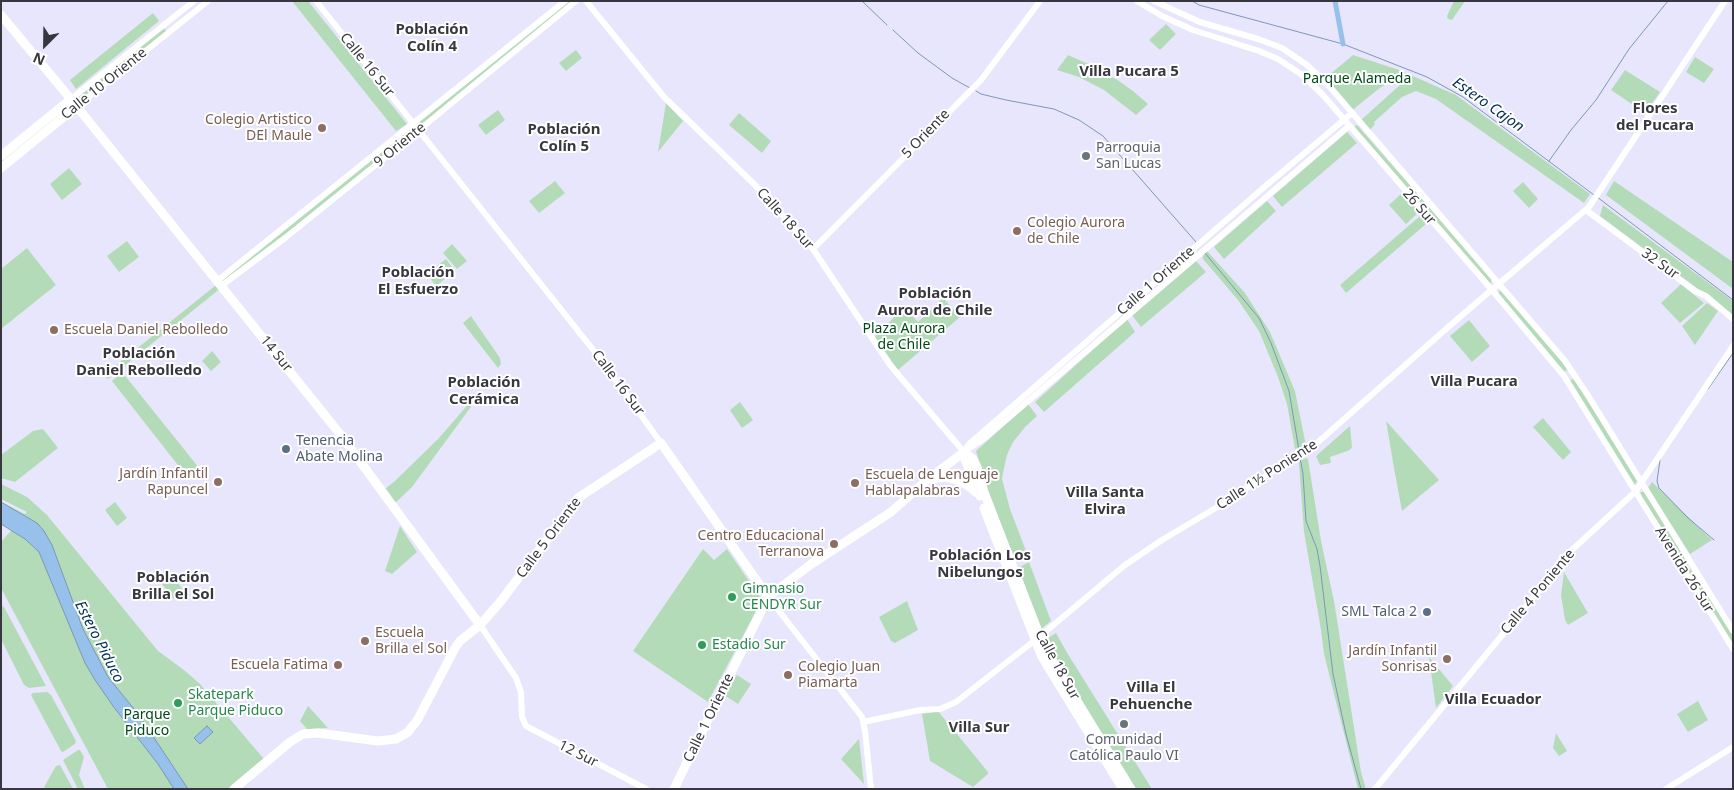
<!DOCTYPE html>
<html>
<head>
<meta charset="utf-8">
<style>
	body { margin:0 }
	#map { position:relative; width:1734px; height:790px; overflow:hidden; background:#e8e6fc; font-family:"Noto Sans",sans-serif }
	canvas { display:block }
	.frame { position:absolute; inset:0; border:2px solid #38373f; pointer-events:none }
	.north { position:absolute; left:20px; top:20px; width:50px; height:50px; -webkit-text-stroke:4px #fff; paint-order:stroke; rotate:203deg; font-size:14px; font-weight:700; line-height:20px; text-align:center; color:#38373f }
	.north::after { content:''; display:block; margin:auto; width:18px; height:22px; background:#38373f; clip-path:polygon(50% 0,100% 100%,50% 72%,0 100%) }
</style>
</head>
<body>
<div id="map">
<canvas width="1734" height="790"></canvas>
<div class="frame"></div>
<div class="north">N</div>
</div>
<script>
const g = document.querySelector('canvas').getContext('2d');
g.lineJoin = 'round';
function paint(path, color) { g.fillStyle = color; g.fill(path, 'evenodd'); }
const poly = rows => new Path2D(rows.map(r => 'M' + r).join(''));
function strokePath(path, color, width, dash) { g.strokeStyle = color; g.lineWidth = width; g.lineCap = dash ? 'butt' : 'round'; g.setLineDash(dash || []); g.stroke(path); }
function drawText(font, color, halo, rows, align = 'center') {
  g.font = font + ' "Noto Sans",sans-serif'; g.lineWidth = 4; g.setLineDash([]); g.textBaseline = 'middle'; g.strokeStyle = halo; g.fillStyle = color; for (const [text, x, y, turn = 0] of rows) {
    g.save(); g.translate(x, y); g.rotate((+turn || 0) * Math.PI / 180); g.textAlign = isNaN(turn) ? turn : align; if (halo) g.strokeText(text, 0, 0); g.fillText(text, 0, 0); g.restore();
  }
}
const green = poly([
	[292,1,308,1,407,124,396,131],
	[570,1,577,1,108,379,104,375],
	[1454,1,1465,1,1452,20,1448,19,1447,16],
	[153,13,159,21,76,89,70,80],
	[1166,24,1176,34,1160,50,1149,40],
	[163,27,167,32,1,167,1,158],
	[576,50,582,58,566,71,559,63],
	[1068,55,1093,66,1119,81,1133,91,1148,104,1136,115,1104,90,1079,77,1057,70],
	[1353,55,1399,70,1456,95,1590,194,1584,203,1436,99,1416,91,1402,97,1374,122,1375,124,1370,130,1361,120,1400,85,1390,81,1376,91,1350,112,1322,81],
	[1695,57,1714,69,1704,83,1686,72],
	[1625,70,1660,92,1645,113,1611,90],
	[666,103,683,121,658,152],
	[498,110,505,120,486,135,478,125],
	[739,113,771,141,762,153,729,125],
	[1356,125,1358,126,1491,278,1491,283,1490,283,1354,128],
	[1347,132,1357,143,1282,207,1273,196],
	[69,168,82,184,62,200,50,184],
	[555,181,565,193,539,213,529,201],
	[1614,181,1733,262,1733,289,1606,195],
	[1523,182,1538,199,1529,208,1513,191],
	[1402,193,1419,212,1406,224,1389,205],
	[1267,201,1276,211,1224,259,1214,247],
	[1603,205,1733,301,1733,315,1600,216],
	[1420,216,1426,224,1346,293,1340,285],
	[127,241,139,257,119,272,107,256],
	[452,244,467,261,457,269,443,253],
	[27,248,56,285,1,329,1,269],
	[1207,251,1245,293,1270,332,1295,391,1306,446,1295,449,1287,404,1278,377,1259,331,1238,300,1203,259,1203,256],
	[446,259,455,271,436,286,427,274],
	[1196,261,1206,272,1141,327,1132,315],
	[1681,284,1704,303,1680,323,1661,303],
	[1500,290,1568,368,1566,371,1563,371,1498,294],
	[943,298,960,317,898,370,875,337,904,307,918,322],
	[1707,303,1718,311,1695,345,1682,326],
	[471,316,500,358,501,364,498,368,463,323],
	[1127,319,1135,332,1044,412,1035,402],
	[1469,320,1490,346,1472,362,1450,336],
	[212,351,221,362,211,371,202,361],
	[122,372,200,469,188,478,112,381],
	[1572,379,1575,380,1637,481,1635,484,1634,485,1570,381],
	[478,393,476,400,412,487,394,504,384,490,396,480,439,438],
	[740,402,753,420,742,428,730,410],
	[1028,404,1037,416,1026,426,1013,442,1007,455,1003,473,1002,479,1010,509,1026,551,1013,556,987,492,976,451],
	[1543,418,1571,452,1563,460,1533,427],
	[1386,421,1439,480,1402,511,1394,468],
	[1350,426,1352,447,1350,450,1330,457,1331,463,1320,465,1316,456],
	[43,429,58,448,15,482,1,478,1,455,33,431],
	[1306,458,1308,459,1321,541,1334,601,1361,772,1366,789,1358,789,1324,654,1321,630,1304,532,1299,464,1299,462],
	[1652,482,1712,540,1690,554,1648,488],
	[1,484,27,497,47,515,158,651,184,670,200,684,264,759,228,789,108,789,1,588,1,542,16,525,1,514,1,502,25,514,27,512,1,499],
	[1641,492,1645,492,1685,558,1683,562,1640,494],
	[115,502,127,518,117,526,105,510],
	[400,526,417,552,392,574,385,571],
	[703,549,714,560,727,549,762,600,708,702,633,651],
	[1029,562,1051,621,1041,629,1018,568],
	[1687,564,1733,635,1733,645,1684,566],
	[1564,572,1588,613,1568,625,1565,620,1561,595],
	[172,576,185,592,174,599,162,584],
	[907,601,918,630,895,643,891,641,879,617],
	[2,606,4,607,46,686,29,688,24,685,1,639],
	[1056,633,1066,651,1152,789,1135,789,1058,665,1045,640],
	[1429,657,1453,686,1436,708],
	[737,675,751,684,738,704,724,695],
	[47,692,51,695,76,741,75,744,63,752,61,751,31,695,33,693],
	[1698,701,1708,720,1688,732,1677,714],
	[308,706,328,728,307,729,300,721],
	[938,711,988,772,988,774,973,787,930,761,922,714],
	[1556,733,1567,751,1559,756,1553,748],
	[859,739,864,784,841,759],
	[78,750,80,750,84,757,79,775,85,789,78,789,63,760],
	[60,765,73,789,48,789,44,787,56,766]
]);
const water = poly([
	[1,502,37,523,44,531,52,545,83,629,108,677,139,715,188,789,174,789,158,764,113,706,95,680,85,663,39,552,25,539,1,524,1,502],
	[207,726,213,732,200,744,194,738,207,726]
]);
const stream = poly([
	[862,1,887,25],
	[1192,1,1199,5,1343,44,1427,77,1463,97,1594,195],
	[893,30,918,53,952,78,970,88],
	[976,91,981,94,1006,100,1054,109,1079,120,1103,136,1196,242],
	[1549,161,1571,130,1596,100,1629,49,1668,1],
	[1597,197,1733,300],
	[1205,253,1259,318,1271,343,1289,391,1299,450],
	[1708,389,1733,353],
	[1300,457,1303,474,1306,521,1317,549,1320,566,1333,674,1346,734,1361,789],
	[1660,460,1657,481,1659,488,1687,517,1714,540]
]);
const canal = poly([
	[1335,1,1343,44]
]);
const minor = poly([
	[316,1,602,361,661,443],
	[586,1,664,97,754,184,813,249,890,365,964,452],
	[1137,1,1162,16,1193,30,1259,51,1278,59,1301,74,1323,95,1492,290,1564,376,1733,649],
	[1154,1,1200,22,1258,39,1282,48,1307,65,1330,87,1565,361,1589,397,1733,631],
	[71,99,194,1],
	[77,106,208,1],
	[1586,210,1695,291,1706,296,1733,319],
	[813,249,981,80,1040,1],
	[217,281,565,1],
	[221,286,285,238,419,130,576,1],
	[965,451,985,438,1349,126],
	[964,452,969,444,1262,189,1352,113],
	[768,597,862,717,865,731,871,789],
	[480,625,516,678,521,692,522,717,526,726,646,789],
	[863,722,920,710,940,709,956,702,1039,637,1125,565,1162,540,1219,506,1317,443,1454,322,1589,207,1725,1],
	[1375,789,1537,593,1561,560,1635,492,1733,346],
	[1666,789,1733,747]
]);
const major = poly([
	[1,15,74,103,340,434,480,625],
	[1,156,71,99],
	[1,168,77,106],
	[964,452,973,459,977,467,984,492,1044,647,1131,789],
	[964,452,964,457,980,496],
	[930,479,945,477,957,480,967,485,977,493],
	[984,508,1042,657,1123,789],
	[234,789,290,742,303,734,318,733,378,741,396,739,408,732,418,719,455,648,460,641,480,625,501,601,578,498,661,443,768,597],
	[674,789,768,597,810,565,891,512,927,480,964,452]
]);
const markers = [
	[322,128,5,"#8d6e63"],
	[1086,156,5,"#6b7280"],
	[1017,231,5,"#8d6e63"],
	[54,330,5,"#8d6e63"],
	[286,449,5,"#5c6f8a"],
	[218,482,5,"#8d6e63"],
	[855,483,5,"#8d6e63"],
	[834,544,5,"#8d6e63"],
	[732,597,5,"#2e9e5b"],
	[1427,612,5,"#5c6f8a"],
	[365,641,5,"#8d6e63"],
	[702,645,5,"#2e9e5b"],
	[1447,659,5,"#8d6e63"],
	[338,665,5,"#8d6e63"],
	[788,675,5,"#8d6e63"],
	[178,703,5,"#2e9e5b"],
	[1124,724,5,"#6b7280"]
];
const streetNames = [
	["Calle 16 Sur",367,65,51],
	["Calle 10 Oriente",104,84,-39],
	["5 Oriente",926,134,-46],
	["9 Oriente",400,145,-39],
	["26 Sur",1419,207,49],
	["Calle 18 Sur",785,219,48],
	["32 Sur",1660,264,36],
	["Calle 1 Oriente",1156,281,-41],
	["14 Sur",276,354,51],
	["Calle 16 Sur",618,383,53],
	["Calle 1½ Poniente",1267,475,-33],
	["Calle 5 Oriente",549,538,-53],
	["Avenida 26 Sur",1684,570,58],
	["Calle 4 Poniente",1538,592,-50],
	["Calle 18 Sur",1057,665,61],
	["Calle 1 Oriente",709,718,-64],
	["12 Sur",578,754,27]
];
const parkNames = [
	["Parque Alameda",1357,79],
	["Plaza Aurora",904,329],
	["de Chile",904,345],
	["Parque",147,715],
	["Piduco",147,731]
];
const educationNames = [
	["Colegio Artistico",312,120],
	["DEl Maule",312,136],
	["Colegio Aurora",1027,223,"left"],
	["de Chile",1027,239,"left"],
	["Escuela Daniel Rebolledo",64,330,"left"],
	["Jardín Infantil",208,474],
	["Rapuncel",208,490],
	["Escuela de Lenguaje",865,475,"left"],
	["Hablapalabras",865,491,"left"],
	["Centro Educacional",824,536],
	["Terranova",824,552],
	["Escuela",375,633,"left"],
	["Brilla el Sol",375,649,"left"],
	["Jardín Infantil",1437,651],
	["Sonrisas",1437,667],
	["Escuela Fatima",328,665],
	["Colegio Juan",798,667,"left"],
	["Piamarta",798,683,"left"]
];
const worshipNames = [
	["Parroquia",1096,148],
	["San Lucas",1096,164],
	["Comunidad",1124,740,"center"],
	["Católica Paulo VI",1124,756,"center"]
];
const serviceNames = [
	["Tenencia",296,441],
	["Abate Molina",296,457],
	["SML Talca 2",1417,612,"right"]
];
const leisureNames = [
	["Gimnasio",742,589],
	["CENDYR Sur",742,605],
	["Estadio Sur",712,645],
	["Skatepark",188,695],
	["Parque Piduco",188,711]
];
const neighbourhoodNames = [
	["Población",432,30],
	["Colín 4",432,47],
	["Villa Pucara 5",1129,72],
	["Flores",1655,109],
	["del Pucara",1655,126],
	["Población",564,130],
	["Colín 5",564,147],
	["Población",418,273],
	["El Esfuerzo",418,290],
	["Población",935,294],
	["Aurora de Chile",935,311],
	["Población",139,354],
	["Daniel Rebolledo",139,371],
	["Villa Pucara",1474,382],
	["Población",484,383],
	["Cerámica",484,400],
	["Villa Santa",1105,493],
	["Elvira",1105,510],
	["Población Los",980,556],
	["Nibelungos",980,573],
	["Población",173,578],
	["Brilla el Sol",173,595],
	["Villa El",1151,688],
	["Pehuenche",1151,705],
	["Villa Ecuador",1493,700],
	["Villa Sur",979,728]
];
const waterNames = [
	["Estero Cajon",1488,105,35],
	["Estero Piduco",99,642,63]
];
paint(green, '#b4dbb8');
paint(water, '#97c1ea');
strokePath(water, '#7a98b7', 1);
strokePath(stream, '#7a98b7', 1);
strokePath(canal, '#97c1ea', 5);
strokePath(minor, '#fff', 6);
strokePath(major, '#fff', 9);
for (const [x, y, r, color] of markers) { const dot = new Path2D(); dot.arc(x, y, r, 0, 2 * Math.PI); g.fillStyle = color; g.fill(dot); strokePath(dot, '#fff', 2); }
drawText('14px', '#38373f', '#fff', streetNames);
drawText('14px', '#004917', '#fff', parkNames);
drawText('14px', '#785e54', '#fff', educationNames, 'right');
drawText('14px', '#5b616d', '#fff', worshipNames, 'left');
drawText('14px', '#4e5e75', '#fff', serviceNames, 'left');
drawText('14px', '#27864d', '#fff', leisureNames, 'left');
drawText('bold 15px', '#38373f', '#fff', neighbourhoodNames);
drawText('italic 15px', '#003055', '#fff', waterNames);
</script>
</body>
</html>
